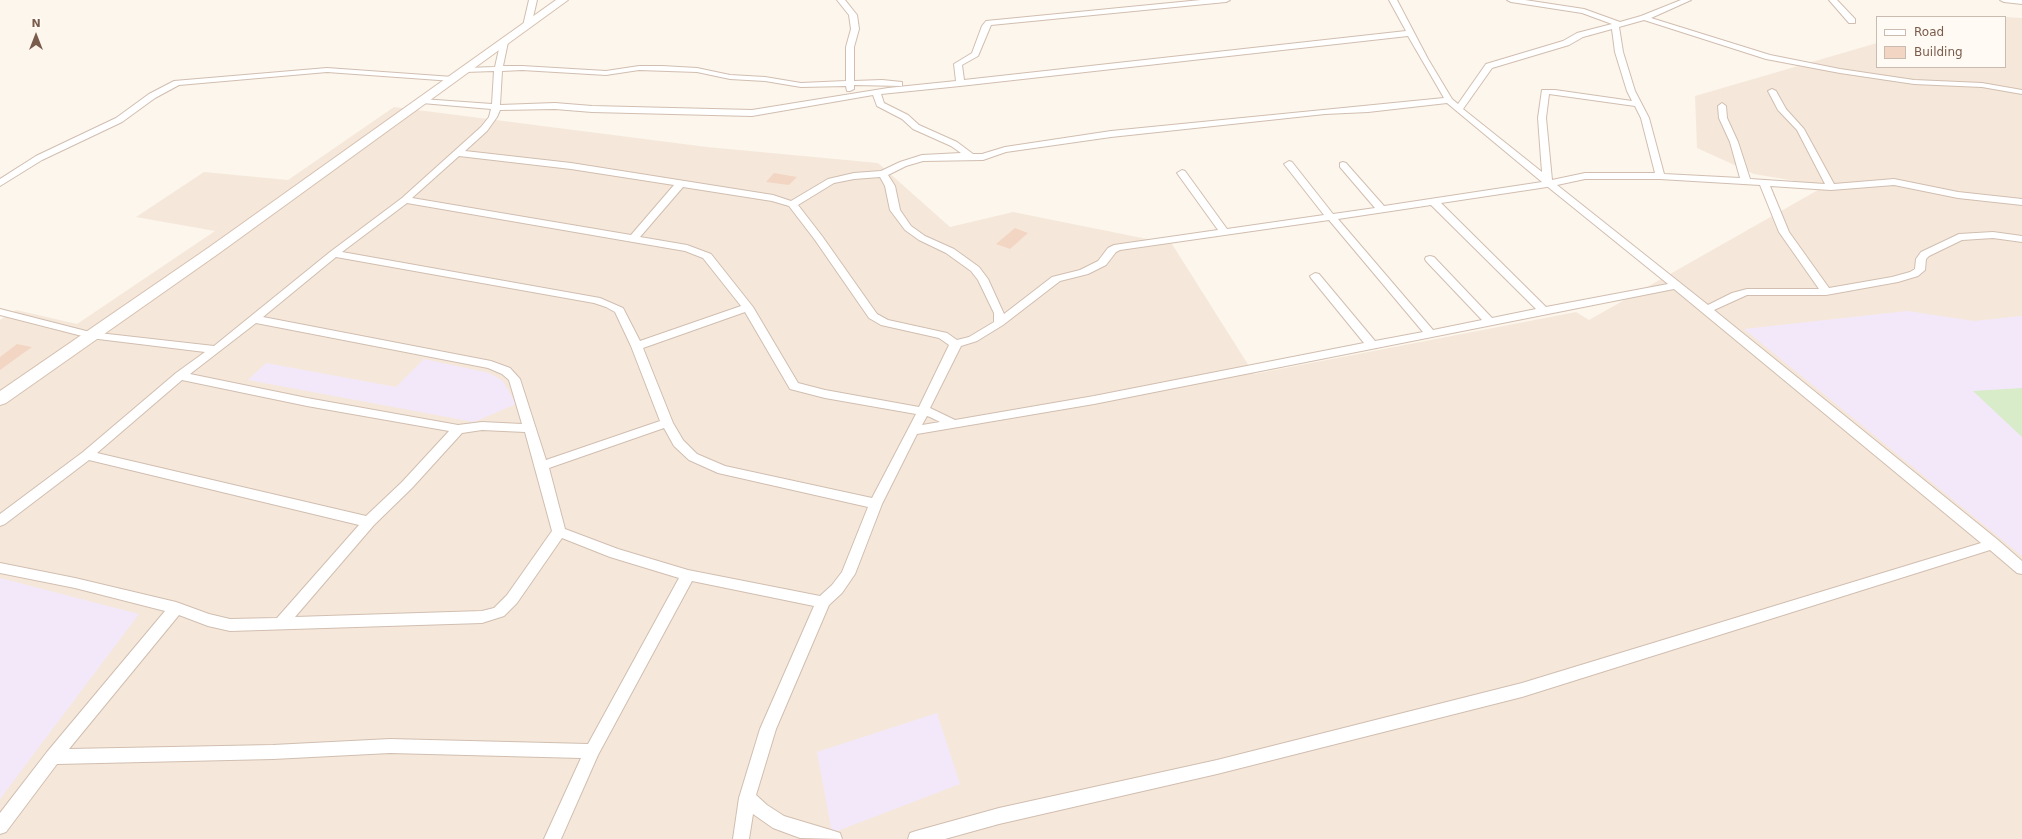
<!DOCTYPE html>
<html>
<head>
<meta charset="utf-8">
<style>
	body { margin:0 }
	#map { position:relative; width:2022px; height:839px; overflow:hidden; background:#fdf6ec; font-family:"DejaVu Sans",sans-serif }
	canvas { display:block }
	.legend { position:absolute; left:1876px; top:16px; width:130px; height:52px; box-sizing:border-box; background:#fffaf3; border:1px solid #cabbb1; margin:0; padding:5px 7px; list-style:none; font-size:12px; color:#7a5c4d }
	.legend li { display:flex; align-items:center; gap:8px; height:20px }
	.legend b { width:20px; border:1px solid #cabbb1 }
	.north { position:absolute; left:16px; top:16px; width:40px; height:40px; -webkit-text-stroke:3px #fffaf3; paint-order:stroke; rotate:0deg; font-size:11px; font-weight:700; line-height:16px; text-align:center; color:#7a5c4d }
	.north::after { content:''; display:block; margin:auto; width:14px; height:18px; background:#7a5c4d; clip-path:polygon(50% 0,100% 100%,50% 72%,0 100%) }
</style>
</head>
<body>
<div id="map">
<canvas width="2022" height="839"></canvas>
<ul class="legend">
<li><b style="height:5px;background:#fff"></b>Road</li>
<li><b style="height:11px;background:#f3d5c3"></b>Building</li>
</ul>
<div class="north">N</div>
</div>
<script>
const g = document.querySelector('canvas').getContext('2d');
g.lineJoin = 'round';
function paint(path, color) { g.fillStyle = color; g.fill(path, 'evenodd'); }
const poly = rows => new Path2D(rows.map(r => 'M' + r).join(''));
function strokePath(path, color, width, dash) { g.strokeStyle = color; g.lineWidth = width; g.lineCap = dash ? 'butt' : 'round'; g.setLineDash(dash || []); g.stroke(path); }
const residential = poly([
	[2005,17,2022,18,2022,839,0,839,0,320,16,310,77,324,215,231,136,217,204,172,288,180,394,107,707,147,878,163,950,227,1013,212,1172,244,1254,374,1576,312,1589,320,1818,190,1807,183,1754,174,1697,148,1695,96,1877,43,1877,67,2005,67]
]);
const education = poly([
	[1907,311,1974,321,2022,316,2022,556,1744,329],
	[424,359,489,373,503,381,516,404,474,422,248,380,266,363,396,387],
	[0,578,139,614,0,799],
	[937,713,960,784,832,833,817,752]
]);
const green = poly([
	[2022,388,2022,437,1973,391]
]);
const building = poly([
	[774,173,797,177,789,185,766,182],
	[1015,228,1028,233,1010,249,996,244],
	[17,344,32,347,0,370,0,357]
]);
const street = poly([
	[529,0,537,0,531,26,527,28,523,26,529,0],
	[837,0,845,0,857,15,859,29,854,47,854,81,882,80,902,82,902,86,854,85,854,89,850,91,847,91,846,86,801,87,765,81,730,79,697,72,639,70,606,75,522,70,502,71,500,105,555,103,592,106,752,110,888,88,956,81,954,64,972,53,982,26,986,21,1201,0,1230,0,1226,2,991,25,978,56,962,65,964,80,1406,31,1389,0,1397,0,1428,59,1452,99,1458,104,1486,64,1563,41,1577,33,1612,24,1582,13,1511,2,1507,0,1525,0,1584,9,1620,22,1641,16,1681,0,1691,0,1651,18,1770,55,1840,69,1914,80,1982,83,2022,90,2022,94,1982,87,1914,84,1840,73,1766,59,1644,20,1619,27,1623,52,1635,91,1649,118,1664,174,1740,178,1730,142,1719,118,1718,106,1722,103,1726,106,1727,118,1738,142,1750,179,1825,184,1797,130,1778,110,1768,91,1772,89,1776,91,1786,109,1804,129,1834,184,1894,179,1958,192,2022,199,2022,205,1958,198,1894,185,1831,190,1770,186,1789,232,1829,288,1892,277,1910,272,1915,269,1916,259,1921,252,1959,234,1993,232,2022,236,2022,242,1993,238,1962,240,1929,256,1926,259,1925,270,1918,276,1898,282,1826,295,1747,295,1714,310,1998,540,2022,561,2022,574,2017,573,1990,550,1522,697,1217,774,999,824,945,839,908,839,910,833,916,831,999,808,1217,760,1522,683,1981,543,1674,289,1094,404,917,434,882,504,855,574,842,593,829,605,776,729,756,795,767,805,784,816,834,831,840,833,842,839,800,838,773,828,753,814,749,839,733,839,739,798,760,729,814,606,692,581,598,755,561,839,544,839,581,758,390,753,273,759,57,764,6,832,0,834,0,813,47,752,165,611,75,588,0,573,0,563,75,578,176,602,209,614,230,619,277,618,359,525,89,460,5,524,0,526,0,514,83,452,176,373,205,352,90,338,0,315,0,309,90,332,214,346,330,252,402,198,481,127,489,117,491,109,422,103,418,101,422,99,492,104,494,71,465,72,461,70,465,68,495,67,501,40,508,42,503,66,522,66,606,71,639,66,662,66,697,68,730,75,765,77,801,83,846,81,846,47,851,29,849,15,837,0],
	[1612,29,1615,52,1627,91,1632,101,1555,90,1542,90,1538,118,1542,172,1463,109,1492,68,1569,45,1583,37,1612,29],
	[1408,36,1444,98,1111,131,1005,147,982,154,973,154,957,142,919,125,908,115,884,103,881,94,960,86,1408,36],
	[1549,94,1635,106,1641,118,1655,173,1585,173,1552,180,1546,118,1549,94],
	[873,95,877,106,902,119,913,129,951,146,961,153,922,155,900,162,881,171,854,173,828,179,791,201,773,195,571,163,465,151,487,131,497,117,500,110,555,109,592,112,752,116,873,95],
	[1447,103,1542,182,1384,206,1346,163,1343,162,1340,163,1340,167,1375,208,1333,214,1292,162,1289,161,1284,164,1324,215,1227,229,1185,171,1182,170,1177,173,1218,230,1114,245,1108,248,1098,261,1080,270,1052,277,1004,314,988,279,979,267,954,249,925,236,911,226,900,210,895,186,888,175,906,166,923,161,983,160,1006,152,1111,137,1325,114,1368,112,1447,103],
	[459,156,571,169,674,185,631,235,412,198,459,156],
	[880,177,885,186,890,210,905,230,919,240,946,253,971,271,978,280,994,313,994,322,969,337,957,340,947,333,888,320,877,314,822,236,798,205,834,183,854,179,880,177],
	[1585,179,1660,179,1760,185,1779,232,1819,289,1747,289,1732,293,1708,305,1557,185,1585,179],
	[683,187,772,201,789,206,815,240,869,318,881,325,939,338,949,345,919,407,825,390,798,383,753,307,711,254,687,245,640,237,683,187],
	[1547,187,1548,187,1668,284,1546,307,1441,203,1547,187],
	[407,203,685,251,703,258,741,306,640,341,623,308,600,298,342,252,407,203],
	[1431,205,1536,309,1492,318,1434,257,1430,256,1426,257,1425,259,1426,261,1482,320,1433,330,1338,219,1431,205],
	[1329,220,1423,332,1375,341,1319,274,1315,273,1310,276,1311,278,1364,343,1094,396,955,420,930,408,961,346,977,341,1003,325,1060,281,1088,274,1106,265,1116,252,1120,250,1329,220],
	[336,257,594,303,606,307,615,312,631,346,660,421,546,460,520,379,510,368,491,361,263,317,336,257],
	[745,312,790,389,825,398,916,414,872,498,725,466,697,454,683,440,673,423,643,348,745,312],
	[256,323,488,368,502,374,509,380,522,424,482,422,458,425,307,398,190,374,256,323],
	[182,380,307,406,449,431,402,482,366,516,97,453,182,380],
	[927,416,930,417,940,422,922,425,927,416],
	[664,428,674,446,689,460,718,473,868,507,842,572,832,585,820,596,688,570,618,549,565,529,549,468,664,428],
	[482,430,525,432,552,531,507,595,494,608,482,611,295,617,374,525,412,488,462,433,482,430],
	[562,538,610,557,679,578,588,744,390,739,273,745,69,749,179,615,208,626,230,631,482,623,504,616,517,603,562,538],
	[1829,0,1837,0,1855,19,1855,23,1849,23,1829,0],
	[2000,0,2022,0,2022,4,2004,2,2000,0],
	[327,68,453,77,457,79,453,81,327,72,179,85,155,98,122,122,42,160,0,186,0,179,36,156,116,118,149,94,174,81,327,68]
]);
const secondary = poly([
	[556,0,568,0,218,254,6,403,0,405,0,391,208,248,556,0]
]);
paint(residential, '#f5e8da');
paint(education, '#f3e8fa');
paint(green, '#d8ecc9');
paint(building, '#f3d5c3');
strokePath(street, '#d1beb0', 2);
strokePath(secondary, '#d6c0b0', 2);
paint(street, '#fff');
paint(secondary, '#fff');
</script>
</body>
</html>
